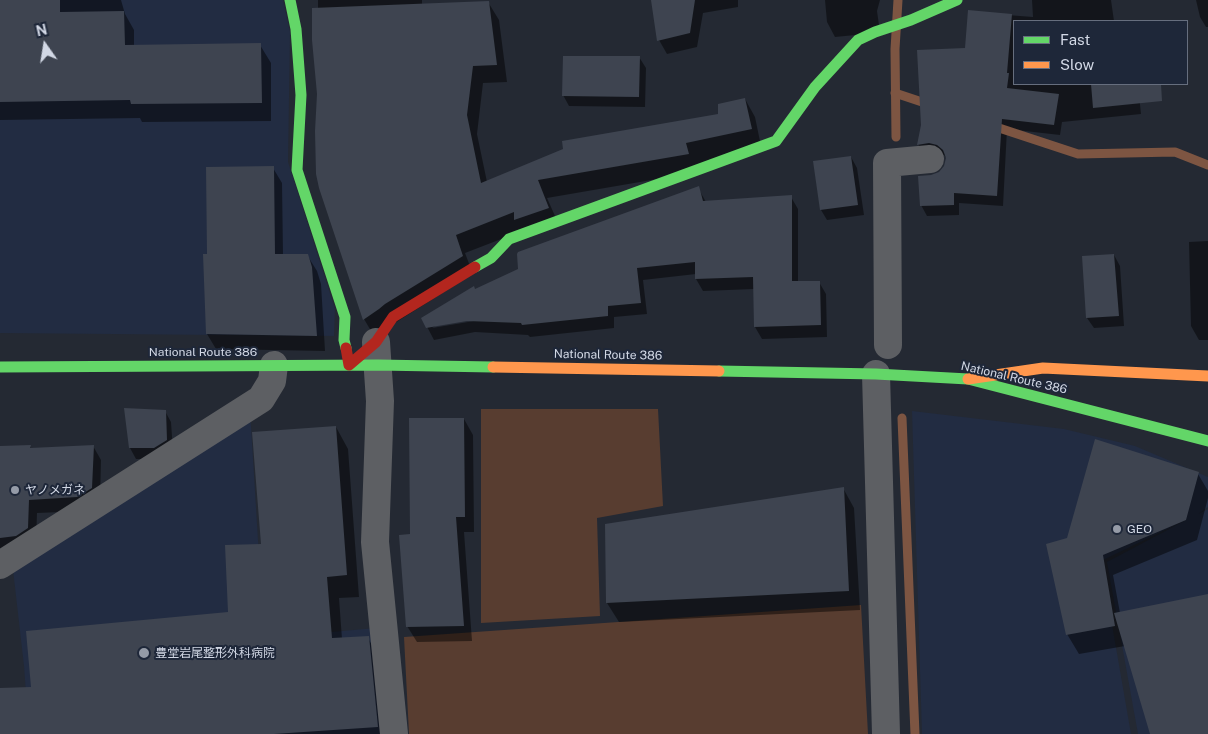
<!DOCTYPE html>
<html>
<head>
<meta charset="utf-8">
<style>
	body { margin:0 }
	#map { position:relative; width:1208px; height:734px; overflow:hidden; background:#242933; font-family:"Public Sans",sans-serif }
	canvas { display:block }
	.legend { position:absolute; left:1013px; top:20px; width:175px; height:65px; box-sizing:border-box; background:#1e2739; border:1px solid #666e7e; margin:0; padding:6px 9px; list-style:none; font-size:15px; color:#d2d8e5 }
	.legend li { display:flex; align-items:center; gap:10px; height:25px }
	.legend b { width:25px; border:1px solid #666e7e }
	.north { position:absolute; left:20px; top:20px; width:50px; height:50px; -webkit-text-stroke:4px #1e2739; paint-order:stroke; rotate:347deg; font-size:14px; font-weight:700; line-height:20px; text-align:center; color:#d2d8e5 }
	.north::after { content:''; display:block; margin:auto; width:18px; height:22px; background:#d2d8e5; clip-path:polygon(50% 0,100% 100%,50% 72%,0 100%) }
</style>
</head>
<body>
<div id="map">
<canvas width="1208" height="734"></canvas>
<ul class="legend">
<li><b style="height:6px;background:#63d668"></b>Fast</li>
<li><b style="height:6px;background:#ff974d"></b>Slow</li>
</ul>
<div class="north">N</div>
</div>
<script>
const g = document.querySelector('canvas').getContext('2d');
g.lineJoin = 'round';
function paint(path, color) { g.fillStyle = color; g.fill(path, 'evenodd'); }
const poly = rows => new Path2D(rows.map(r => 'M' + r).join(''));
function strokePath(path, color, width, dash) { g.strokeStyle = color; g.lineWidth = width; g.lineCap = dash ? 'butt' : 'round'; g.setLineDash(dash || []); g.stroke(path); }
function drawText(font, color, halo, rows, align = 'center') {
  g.font = font + ' "Public Sans","Noto Sans JP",sans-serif'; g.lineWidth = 4; g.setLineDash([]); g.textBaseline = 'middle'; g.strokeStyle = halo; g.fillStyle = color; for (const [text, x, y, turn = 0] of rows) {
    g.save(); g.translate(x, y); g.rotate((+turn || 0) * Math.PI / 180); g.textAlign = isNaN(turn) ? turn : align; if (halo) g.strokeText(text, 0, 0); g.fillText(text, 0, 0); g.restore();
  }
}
const built = poly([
	[0,0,283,0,290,32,288,162,335,309,334,336,0,333],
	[250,410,264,638,376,628,391,734,29,734,24,666,12,561],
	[912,411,1064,429,1135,446,1208,477,1208,507,1198,514,1208,509,1208,734,1138,734,1107,562,1188,519,1101,561,1131,734,922,734]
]);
const green = poly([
	[481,409,658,409,663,506,597,518,600,616,481,623],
	[861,605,868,734,409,734,404,637]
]);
const shadow = poly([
	[0,0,121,0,125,14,134,30,134,46,260,45,271,63,271,121,142,122,140,118,0,120],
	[318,0,422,0,422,5,488,2,499,20,507,82,483,83,477,134,487,182,720,115,745,99,755,117,761,146,698,172,547,198,559,225,522,231,465,253,473,274,374,336,364,319,318,94],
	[652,0,738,0,738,7,703,13,697,47,667,54,659,40],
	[825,0,880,0,877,11,880,32,876,33,835,37,827,22],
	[1032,0,1111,0,1114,21,1014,21,1014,84,1138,84,1141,114,1062,122,1060,135,1007,129,1003,206,959,203,959,215,927,216,921,205,932,176,939,173,945,167,947,158,944,155,935,154,924,155,918,144,966,49,969,12,1033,17],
	[1196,0,1208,0,1208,27,1206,27,1200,17],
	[639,57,646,68,645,107,569,106,563,95],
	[851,157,857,168,864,215,827,220,821,210],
	[273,168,282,183,283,255,307,255,317,271,321,284,325,351,216,349,207,334,208,256],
	[698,188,706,202,791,197,798,209,798,282,819,282,826,294,827,337,762,339,755,327,754,289,703,291,696,279,696,274,643,280,647,314,614,317,614,328,530,337,528,335,475,332,434,340,423,319,475,290],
	[473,318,474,321,432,328,437,325],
	[1208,241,1208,340,1199,340,1191,326,1189,242],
	[1114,255,1120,266,1124,326,1094,328,1087,318],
	[126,409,165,411,171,422,173,451,161,459,136,459,130,448],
	[464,419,473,435,474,532,464,532,472,641,417,642,407,626,411,535],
	[336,427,348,449,359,597,339,598,342,639,368,638,380,659,388,734,0,734,0,689,33,688,229,613,262,546],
	[93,446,101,460,100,502,85,511,37,513,36,542,0,552,0,447,30,447,31,449],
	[1198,474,1208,491,1208,498,1197,540,1113,575,1120,613,1208,596,1208,734,1152,734,1125,646,1079,654,1067,634,1068,539],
	[843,488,854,508,860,610,619,622,607,603]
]);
const stream = poly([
	[895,93,931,105],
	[990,125,1078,154,1175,152,1208,165],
	[896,137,895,49,898,0],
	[902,418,915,734]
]);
const building = poly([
	[0,0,60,0,60,12,124,11,125,45,261,43,262,103,131,104,130,100,0,102],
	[651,0,695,0,690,33,657,41],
	[489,1,497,65,473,66,467,115,481,183,563,149,562,141,718,114,718,104,745,98,752,129,686,143,689,154,538,180,549,208,514,220,514,212,456,235,463,256,385,304,379,309,363,320,319,188,316,174,315,131,317,94,312,40,312,8],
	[968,10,1012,14,1007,73,1009,73,1007,88,1059,94,1054,125,1002,119,997,196,954,193,954,205,920,206,918,176,931,175,939,172,944,166,946,158,943,150,937,145,929,143,917,145,921,125,917,50,965,48],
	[563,56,640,56,639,97,562,96],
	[1091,84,1161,84,1162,101,1093,108],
	[851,156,858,205,820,210,813,161],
	[274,166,275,254,308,254,312,267,317,336,206,334,203,254,207,254,206,167],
	[699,186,703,201,792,195,792,281,820,281,821,325,754,327,753,277,695,279,695,262,637,268,641,303,608,306,608,316,522,325,521,323,467,321,426,328,421,318,474,286,475,289,518,269,517,254,518,252],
	[1114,254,1119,316,1086,318,1082,256],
	[124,408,166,410,167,440,154,448,129,448],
	[409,418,464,418,465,517,456,517,464,626,406,627,399,535,410,534],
	[336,426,347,575,327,577,332,638,369,636,378,727,274,734,0,734,0,688,31,687,26,631,228,612,225,545,261,544,252,432],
	[1095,439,1199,472,1186,520,1103,555,1115,626,1066,635,1046,544,1067,538],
	[31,445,30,448,94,445,92,488,77,497,29,500,28,528,16,536,0,538,0,446],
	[844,487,849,591,606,603,605,524],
	[1208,594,1208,734,1150,734,1114,613]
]);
const street = poly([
	[376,342,380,401,375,542,394,734],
	[888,345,887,163,930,159],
	[876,374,886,734],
	[0,565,261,399,272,381,274,365]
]);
const fast = poly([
	[290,0,296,29,301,95,297,170,345,317,344,340,346,348],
	[475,267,491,258,509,239,776,141,815,87,858,40,875,32,911,20,957,0],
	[0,367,378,365,493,367],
	[719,371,876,374,968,379,1208,441]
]);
const slow = poly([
	[493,367,719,371],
	[968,379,1043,368,1208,376]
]);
const jam = poly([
	[346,348,349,365,376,342,393,317,475,267]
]);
const markers = [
	[15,490,5,"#959ba7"],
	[1117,529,5,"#959ba7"],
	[144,653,6,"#959ba7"]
];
const streetNames = [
	["National Route 386",203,352],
	["National Route 386",608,355,1],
	["National Route 386",1014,378,13]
];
const poiNames = [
	["ヤノメガネ",25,490],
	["GEO",1127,529],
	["豊堂岩尾整形外科病院",155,653]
];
paint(built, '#222c42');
paint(green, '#583d30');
paint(shadow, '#0007');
strokePath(stream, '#7d5542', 9);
paint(building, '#3e4450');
strokePath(street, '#5d5f63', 28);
strokePath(fast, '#63d668', 11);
strokePath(slow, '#ff974d', 11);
strokePath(jam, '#b3261e', 11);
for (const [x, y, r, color] of markers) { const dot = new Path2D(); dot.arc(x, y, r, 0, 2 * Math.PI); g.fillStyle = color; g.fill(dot); strokePath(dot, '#1e2739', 2); }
drawText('12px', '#d2d8e5', '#1e2739', streetNames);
drawText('12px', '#d2d8e5', '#1e2739', poiNames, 'left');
</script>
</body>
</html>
